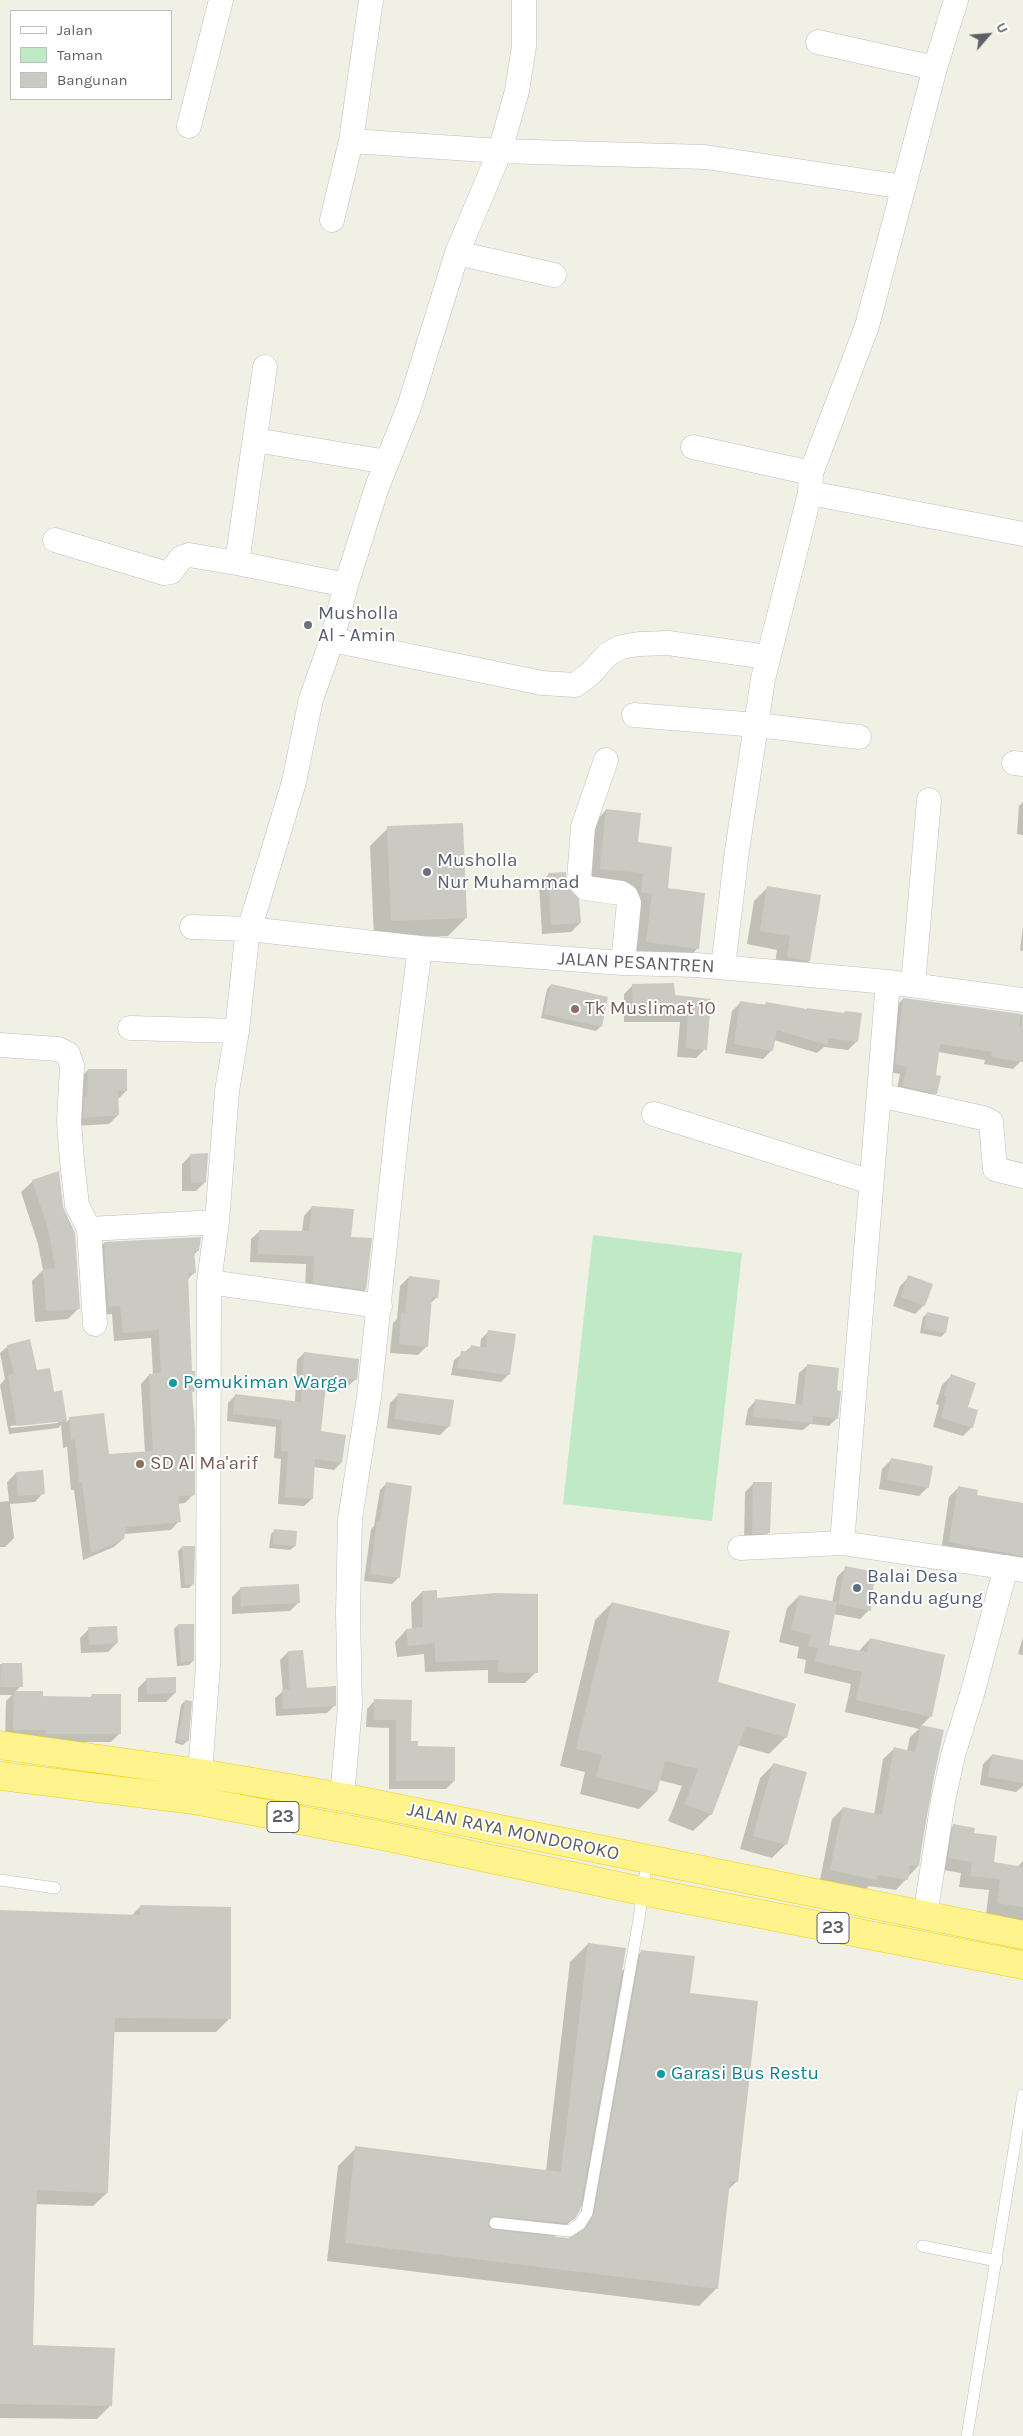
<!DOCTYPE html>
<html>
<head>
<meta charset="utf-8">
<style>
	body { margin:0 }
	#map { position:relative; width:1023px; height:2436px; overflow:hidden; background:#f0f0e5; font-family:Karla,sans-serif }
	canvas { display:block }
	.legend { position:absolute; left:10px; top:10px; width:162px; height:90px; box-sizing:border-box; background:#fff; border:1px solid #bebfc2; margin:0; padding:6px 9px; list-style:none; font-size:15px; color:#5d6067 }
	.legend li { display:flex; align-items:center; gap:10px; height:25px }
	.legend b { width:25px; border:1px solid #bebfc2 }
	.north { position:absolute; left:963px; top:10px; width:50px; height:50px; -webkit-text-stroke:4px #fff; paint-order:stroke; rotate:63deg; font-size:14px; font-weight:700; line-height:20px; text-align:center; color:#5d6067 }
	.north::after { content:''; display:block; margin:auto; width:18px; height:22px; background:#5d6067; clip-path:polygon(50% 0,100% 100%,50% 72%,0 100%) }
</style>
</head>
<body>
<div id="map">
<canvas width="1023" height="2436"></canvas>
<ul class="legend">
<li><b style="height:6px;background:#fff"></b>Jalan</li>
<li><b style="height:14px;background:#c0e9c6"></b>Taman</li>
<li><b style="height:14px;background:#cbcac2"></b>Bangunan</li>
</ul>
<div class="north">U</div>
</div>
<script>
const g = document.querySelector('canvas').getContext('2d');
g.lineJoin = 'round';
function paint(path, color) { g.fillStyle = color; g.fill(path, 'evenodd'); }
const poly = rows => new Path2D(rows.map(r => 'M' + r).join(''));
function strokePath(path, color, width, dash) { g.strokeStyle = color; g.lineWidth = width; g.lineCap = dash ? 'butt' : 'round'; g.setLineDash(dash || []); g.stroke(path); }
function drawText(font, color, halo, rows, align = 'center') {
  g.font = font + ' Karla,sans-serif'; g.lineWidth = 4; g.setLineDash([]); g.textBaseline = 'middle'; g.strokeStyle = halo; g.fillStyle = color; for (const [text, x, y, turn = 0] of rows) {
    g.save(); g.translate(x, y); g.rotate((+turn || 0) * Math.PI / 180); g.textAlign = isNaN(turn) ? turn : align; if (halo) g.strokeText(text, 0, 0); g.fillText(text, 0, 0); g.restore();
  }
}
const green = poly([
	[593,1235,742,1253,712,1521,563,1504]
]);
const shadow = poly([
	[1023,802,1023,835,1017,834,1019,806],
	[606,810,636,843,666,889,697,949,684,962,633,956,639,907,587,882,593,824],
	[388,828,466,918,448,936,374,939,370,846],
	[565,873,565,885,580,923,571,932,542,934,539,884,548,875],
	[767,888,809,961,796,974,774,971,777,950,747,944,754,901],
	[1023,927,1023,951,1020,950],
	[551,985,601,1026,596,1031,541,1018,547,989],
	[633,985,673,997,709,1000,705,1049,696,1058,677,1057,680,1022,624,1022,624,994],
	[903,999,1023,1015,1021,1061,1013,1069,984,1064,985,1060,938,1052,935,1076,936,1093,929,1101,896,1094,900,1074,888,1072,895,1007],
	[741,1002,843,1014,845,1012,857,1041,848,1050,824,1047,817,1053,774,1040,772,1050,763,1059,725,1053,732,1011],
	[88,1070,126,1091,117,1100,118,1115,109,1124,75,1126,79,1079],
	[191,1155,205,1182,196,1191,182,1191,182,1164],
	[33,1181,62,1207,79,1308,68,1319,35,1322,32,1281,43,1270,38,1244,21,1192],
	[312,1207,349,1238,365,1290,357,1298,305,1291,306,1264,250,1262,251,1239,260,1231,302,1232,304,1216],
	[104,1243,198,1250,194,1255,195,1272,187,1280,191,1372,194,1391,190,1394,193,1495,185,1503,178,1504,179,1521,171,1530,124,1534,123,1539,114,1547,83,1560,74,1490,71,1490,67,1447,63,1448,61,1425,58,1428,9,1434,0,1385,5,1379,0,1353,8,1346,36,1371,53,1393,61,1392,66,1422,70,1419,107,1455,145,1453,141,1384,149,1375,153,1375,151,1338,114,1341,112,1314,100,1315,96,1252],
	[58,1420,58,1423,11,1428,10,1426],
	[409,1277,437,1297,430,1304,427,1346,418,1355,390,1353,393,1323,397,1319,400,1286],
	[909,1277,924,1305,915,1314,893,1306,900,1286],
	[928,1313,945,1333,941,1337,920,1333,923,1317],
	[489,1331,509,1374,501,1382,451,1375,454,1360,471,1347,480,1348,481,1339],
	[304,1353,356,1379,348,1386,325,1384,320,1432,341,1463,334,1470,314,1467,312,1499,304,1506,278,1504,281,1459,274,1458,276,1427,227,1421,228,1403,236,1395,295,1402,297,1360],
	[808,1365,835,1391,837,1418,829,1426,810,1424,803,1430,745,1425,748,1409,756,1400,795,1406,799,1373],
	[951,1376,972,1427,963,1436,933,1427,939,1405,936,1404,942,1385],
	[399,1394,449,1426,440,1435,387,1428,390,1403],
	[891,1460,928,1487,919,1496,879,1489,882,1469],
	[16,1473,43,1493,35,1502,10,1504,14,1538,5,1547,0,1547,0,1502,9,1501,7,1482],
	[387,1483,399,1577,392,1584,364,1581,371,1529,374,1526,380,1490],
	[754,1483,769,1532,760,1541,744,1542,745,1492],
	[958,1488,976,1496,1023,1504,1023,1557,1015,1565,941,1551,949,1497],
	[275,1530,296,1532,295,1546,290,1550,269,1548,271,1534],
	[182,1547,193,1584,189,1588,181,1588,178,1551],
	[846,1568,869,1610,860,1619,834,1614,827,1646,858,1652,870,1639,930,1717,921,1726,942,1731,918,1866,896,1890,869,1886,865,1890,820,1880,832,1819,843,1808,874,1815,883,1759,894,1749,907,1751,910,1737,919,1729,845,1712,851,1684,804,1673,806,1660,797,1658,799,1647,779,1642,787,1608,799,1596,832,1603,837,1577],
	[241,1588,299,1602,290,1611,232,1614,232,1597],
	[422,1592,436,1600,536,1672,525,1683,488,1683,488,1670,425,1672,424,1654,397,1657,395,1642,406,1630,412,1630,411,1603],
	[612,1603,786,1737,769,1754,737,1745,711,1814,693,1831,668,1821,682,1786,659,1780,656,1792,639,1809,580,1794,585,1772,560,1766,595,1620],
	[178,1625,193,1661,189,1665,177,1666,174,1629],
	[89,1629,117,1643,108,1652,81,1653,80,1638],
	[1023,1637,1023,1655,1018,1654],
	[288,1652,305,1689,335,1705,327,1713,276,1716,275,1698,283,1691,280,1660],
	[0,1664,21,1664,21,1686,15,1692,42,1697,90,1698,92,1695,119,1734,111,1742,37,1742,5,1738,6,1701,12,1695,0,1695],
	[147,1679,175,1693,166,1702,138,1702,138,1688],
	[375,1700,411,1701,410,1742,454,1781,446,1789,389,1789,389,1728,366,1727,367,1709],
	[185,1701,187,1741,183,1745,175,1743,181,1705],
	[992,1755,1023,1761,1023,1786,1016,1792,980,1785,983,1764],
	[774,1764,806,1773,785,1845,772,1858,740,1849,760,1778],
	[954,1825,973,1834,993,1863,1017,1867,1023,1861,1023,1923,986,1915,989,1890,959,1887,961,1873,937,1869,942,1837],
	[141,1906,229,2019,216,2032,113,2032,107,2193,93,2206,35,2204,31,2346,111,2405,97,2419,0,2418,0,1912,131,1916],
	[588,1944,621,1972,642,1951,689,1994,736,2182,728,2190,717,2288,699,2306,327,2261,338,2166,356,2148,546,2171,570,1962],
	[582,2205,577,2234,568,2240,553,2238,574,2218]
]);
const building = poly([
	[606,809,641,813,638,842,672,847,668,888,705,893,699,949,646,942,652,894,641,892,643,873,600,869],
	[463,823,467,918,391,921,387,826],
	[566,872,566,885,579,899,581,923,551,925,548,873],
	[767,886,821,895,810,961,787,957,790,936,760,931],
	[674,983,675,995,711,999,707,1050,686,1048,688,1013,633,1014,632,984],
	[551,984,608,997,602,1027,544,1014],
	[903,998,1021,1014,1019,1027,1023,1028,1023,1062,991,1057,992,1052,940,1044,936,1075,941,1076,937,1094,902,1086,907,1067,895,1064],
	[740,1001,765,1005,766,1002,807,1009,807,1008,844,1013,845,1011,862,1013,858,1042,828,1038,828,1045,777,1030,773,1051,734,1044],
	[88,1069,127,1069,127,1091,118,1091,119,1115,83,1118,84,1097,87,1097],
	[208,1153,206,1182,191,1183,190,1154],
	[59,1171,63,1207,75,1233,80,1309,46,1311,43,1269,55,1268,49,1232,32,1180],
	[312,1206,354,1209,351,1237,372,1238,366,1290,313,1283,314,1256,258,1254,259,1230,309,1231],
	[201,1237,199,1251,194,1251,196,1273,188,1273,192,1371,195,1371,195,1391,192,1392,195,1431,195,1495,178,1496,181,1522,126,1527,124,1539,91,1553,82,1482,79,1482,75,1439,71,1440,69,1417,104,1413,109,1454,153,1451,149,1374,161,1373,159,1330,123,1333,120,1306,108,1307,104,1242],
	[908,1275,933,1284,925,1306,901,1297],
	[409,1276,440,1280,438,1298,432,1297,428,1347,399,1344,401,1312,405,1313],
	[927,1312,949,1317,946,1333,924,1329],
	[488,1330,516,1334,510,1375,457,1368,461,1351,469,1352,471,1345,486,1348],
	[30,1339,37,1370,50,1368,54,1392,62,1390,67,1421,17,1426,8,1375,14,1374,7,1345],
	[304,1352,359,1359,357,1380,327,1376,321,1431,346,1435,342,1463,315,1459,313,1499,285,1497,288,1451,281,1451,282,1420,233,1414,235,1394,301,1402],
	[807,1364,839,1368,837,1390,841,1391,838,1419,813,1416,813,1423,753,1417,755,1399,802,1405],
	[951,1374,976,1383,968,1407,978,1410,973,1428,941,1418,947,1396,944,1395],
	[398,1393,454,1400,450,1427,395,1419],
	[891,1458,933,1466,929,1488,887,1480],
	[43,1470,45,1494,18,1496,16,1472],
	[386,1482,412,1486,400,1578,370,1574,377,1521,380,1522],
	[753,1482,772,1482,770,1533,752,1534],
	[958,1486,978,1490,977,1495,1023,1503,1023,1556,949,1542],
	[274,1529,297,1531,296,1546,273,1544],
	[182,1546,195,1546,194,1584,185,1585],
	[845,1566,875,1572,871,1611,838,1604],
	[299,1584,300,1603,241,1606,240,1587],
	[437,1590,437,1598,495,1593,538,1594,538,1673,498,1672,499,1660,435,1662,435,1643,408,1646,406,1629,423,1627,422,1591],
	[799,1595,837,1602,829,1645,867,1652,870,1638,945,1655,932,1717,856,1700,862,1672,815,1661,818,1648,808,1646,811,1635,791,1630],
	[612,1602,730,1631,718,1682,796,1704,787,1738,746,1726,712,1815,685,1804,698,1769,665,1761,657,1792,596,1777,602,1755,576,1749],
	[178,1624,194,1624,194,1661,181,1662],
	[117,1626,118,1643,89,1645,88,1627],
	[303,1650,307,1688,336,1686,336,1706,283,1709,282,1689,290,1689,288,1651],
	[2,1663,22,1663,23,1687,0,1687],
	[176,1677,176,1693,147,1694,146,1678],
	[14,1691,43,1691,43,1696,92,1697,92,1694,121,1694,121,1734,45,1734,46,1730,13,1730],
	[374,1699,412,1700,411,1741,418,1741,418,1746,455,1747,455,1781,396,1781,396,1720,374,1720],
	[185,1700,192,1701,189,1741,178,1739],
	[921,1725,944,1730,929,1799,919,1866,910,1865,908,1880,878,1875,877,1880,830,1870,843,1807,882,1815,894,1747,915,1752],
	[992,1754,1023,1760,1023,1783,988,1777],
	[773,1763,807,1772,787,1845,753,1836],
	[953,1824,975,1828,974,1833,997,1836,994,1862,1023,1867,1023,1907,997,1903,1000,1879,970,1876,972,1862,948,1858],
	[140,1905,231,1907,231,2019,115,2018,108,2193,37,2190,33,2345,115,2348,112,2406,0,2404,0,1910,140,1915],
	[588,1943,626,1948,580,2210,575,2219,567,2223,495,2216,489,2219,488,2226,494,2230,568,2238,586,2228,594,2214,641,1950,695,1956,690,1993,758,2001,738,2182,730,2181,718,2289,345,2243,355,2146,561,2172]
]);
const lane = poly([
	[0,1880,55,1888],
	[495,2223,569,2231,580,2224,587,2213,639,1919,647,1860],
	[922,2246,997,2261],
	[967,2436,1023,2095]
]);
const street = poly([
	[371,0,351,141,500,151,705,157,904,187],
	[818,42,935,68],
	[189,126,221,0],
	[332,220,351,141],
	[457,253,554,275],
	[265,367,237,563,346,585],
	[255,440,387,462],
	[693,447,811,473],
	[810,493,1023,534],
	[55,540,164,573,171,572,181,558,189,555,237,563],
	[332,640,542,683,575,685,590,674,607,655,621,647,639,644,668,643,767,657],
	[634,715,757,725,859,737],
	[606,760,583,827,579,880,586,888,621,893,626,896,629,903,623,963],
	[1014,763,1023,764],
	[192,927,249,929,420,948,623,963,696,965,888,982,1023,1000],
	[723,967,737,851,763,679,810,493,811,473,867,326,935,68,956,0],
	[913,985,929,800],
	[130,1028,237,1031],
	[0,1045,58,1049,68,1054,72,1066,69,1122,72,1161,77,1205,89,1229,95,1324],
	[879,1095,983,1118,991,1122,995,1169,1023,1176],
	[654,1114,871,1182],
	[89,1229,217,1222],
	[209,1282,380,1306],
	[842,1543,888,982],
	[740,1548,842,1543,1023,1570],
	[200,1773,208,1665,209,1282,217,1222,227,1091,237,1031,247,937,294,782,311,699,332,640,346,585,377,487,409,407,457,253,500,151,517,91,524,46,524,0],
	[342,1797,350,1707,348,1613,350,1519,369,1397,399,1111,420,948],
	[925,1916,943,1801,953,1755,973,1691,1006,1567]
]);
const highway = poly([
	[0,1745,200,1773,342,1797,1023,1935],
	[0,1776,194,1800,383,1836,642,1891,1023,1965]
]);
const markers = [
	[308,625,5,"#6b7280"],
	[427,872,5,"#6b7280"],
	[575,1009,5,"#8d6e63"],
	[173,1383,5,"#0f9aa8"],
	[140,1464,5,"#8d6e63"],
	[857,1588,5,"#5c6f8a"],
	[661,2074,5,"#0f9aa8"]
];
const shields = [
	[283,1817,32],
	[833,1928,32]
];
const shieldNames = [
	["23",283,1817],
	["23",833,1928]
];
const worshipNames = [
	["Musholla",318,614],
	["Al - Amin",318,636],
	["Musholla",437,861],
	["Nur Muhammad",437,883]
];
const streetNames = [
	["JALAN PESANTREN",636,963,3],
	["JALAN RAYA MONDOROKO",513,1832,12]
];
const educationNames = [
	["Tk Muslimat 10",585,1009],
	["SD Al Ma'arif",150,1464]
];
const cultureNames = [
	["Pemukiman Warga",183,1383],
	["Garasi Bus Restu",671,2074]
];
const serviceNames = [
	["Balai Desa",867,1577],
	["Randu agung",867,1599]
];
paint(green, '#c0e9c6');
paint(shadow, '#0003');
paint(building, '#cbcac2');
strokePath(lane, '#bdbec5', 12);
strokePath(street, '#bdbec5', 25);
strokePath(highway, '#f5ce00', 29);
strokePath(lane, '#fff', 11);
strokePath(street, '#fff', 24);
strokePath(highway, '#fff38d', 28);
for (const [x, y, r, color] of markers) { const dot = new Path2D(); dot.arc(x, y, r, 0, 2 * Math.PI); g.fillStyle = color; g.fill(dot); strokePath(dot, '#fff', 2); }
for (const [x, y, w] of shields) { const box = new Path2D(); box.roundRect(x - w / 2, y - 15.5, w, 31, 4); g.fillStyle = '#fff'; g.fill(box); strokePath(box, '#5d6067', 1); }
drawText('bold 18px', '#5d6067', null, shieldNames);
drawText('19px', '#5b616d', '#fff', worshipNames, 'left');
drawText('19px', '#5d6067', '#fff', streetNames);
drawText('19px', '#785e54', '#fff', educationNames, 'left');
drawText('19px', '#0d838f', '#fff', cultureNames, 'left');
drawText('19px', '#4e5e75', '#fff', serviceNames, 'left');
</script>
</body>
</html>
